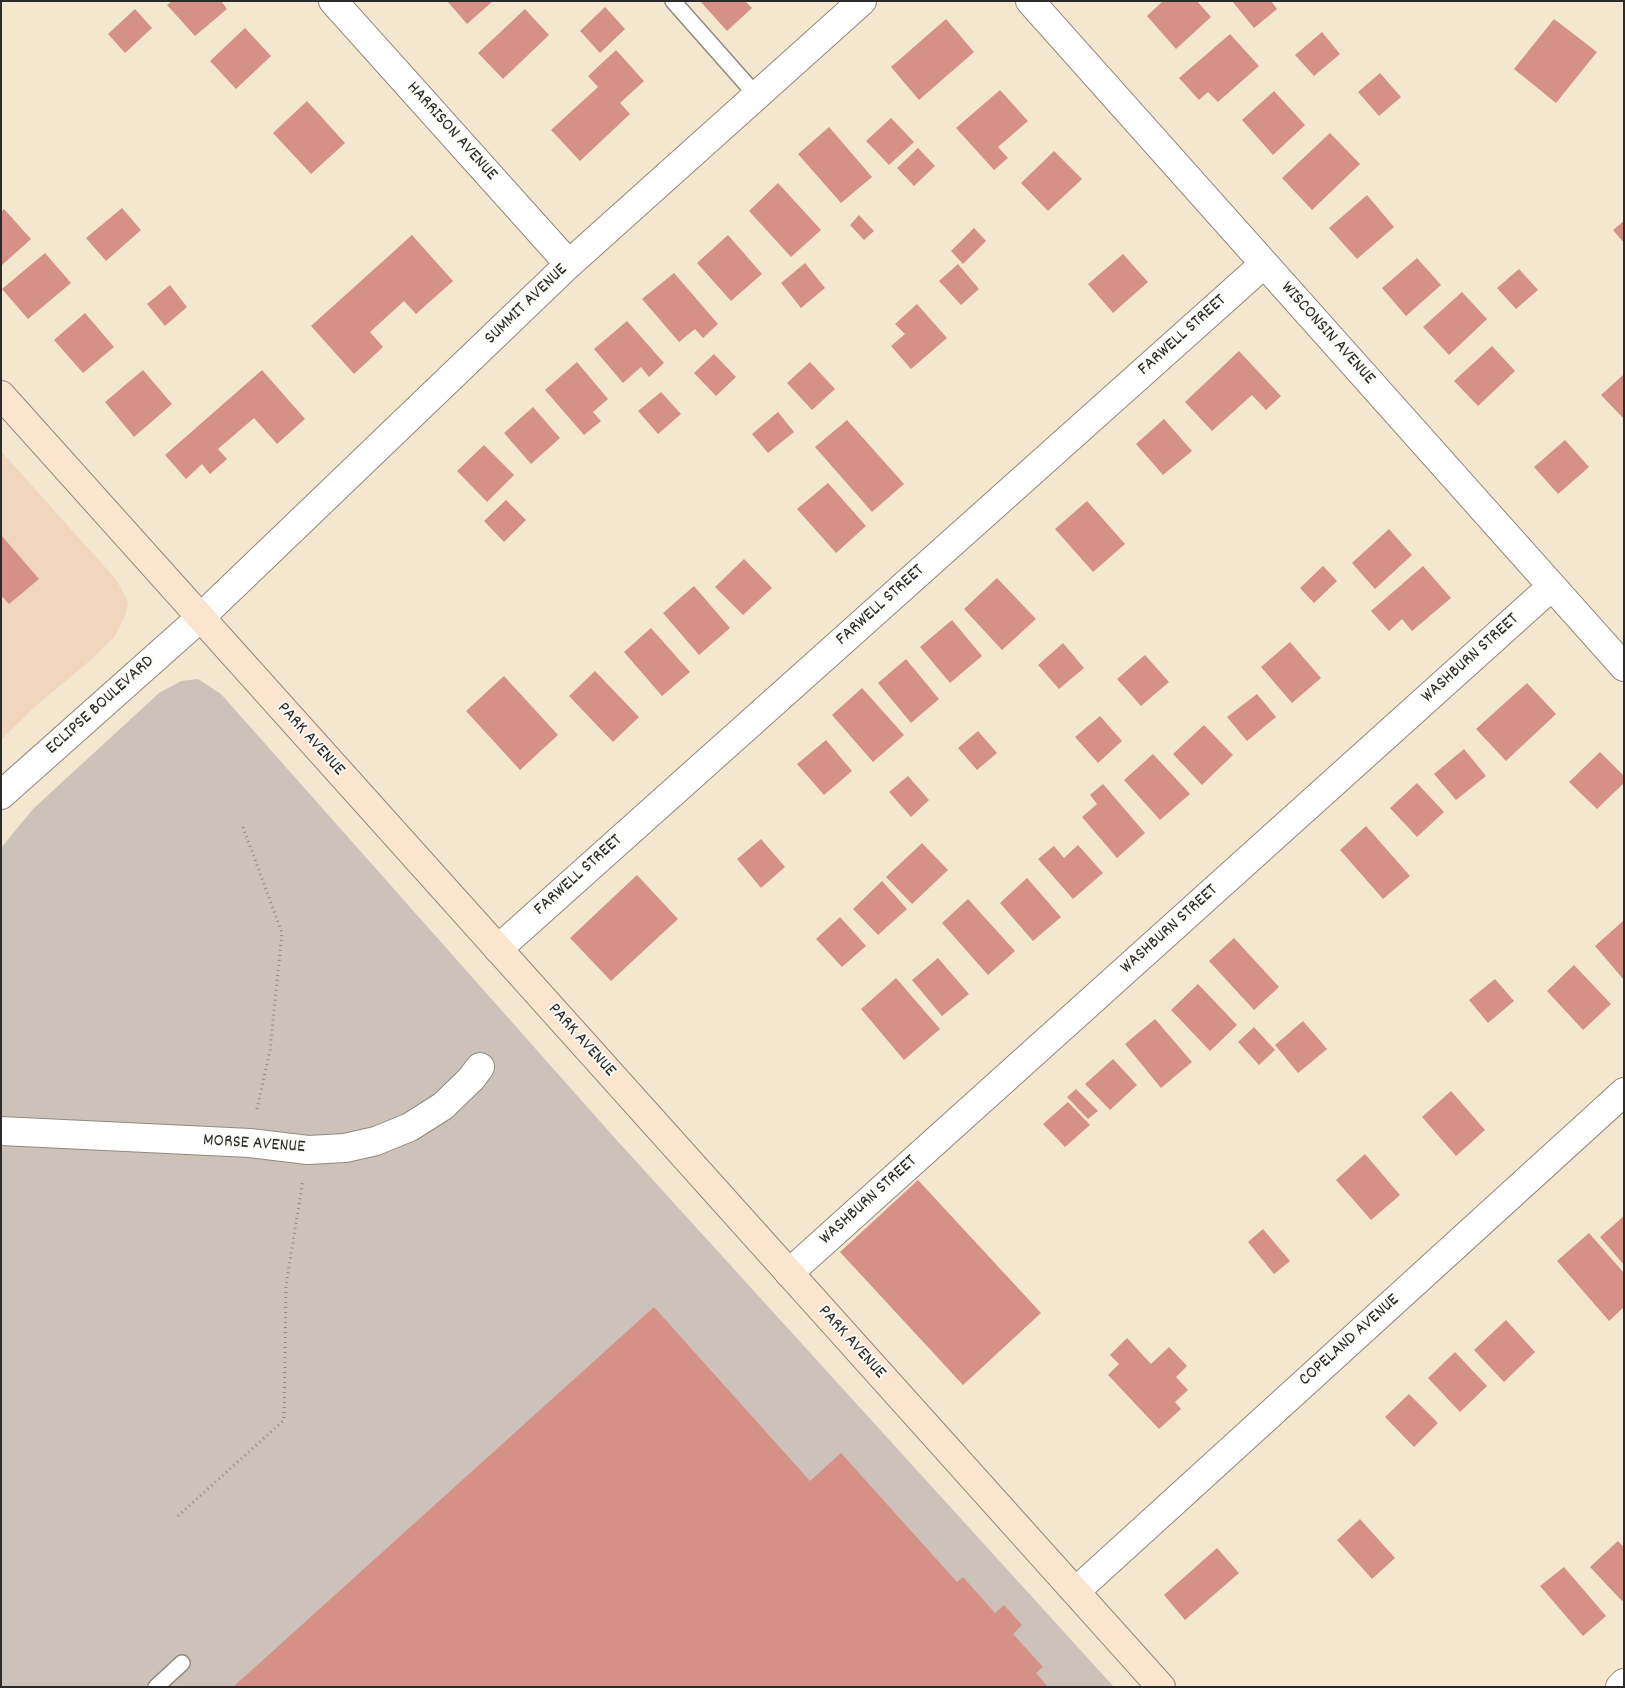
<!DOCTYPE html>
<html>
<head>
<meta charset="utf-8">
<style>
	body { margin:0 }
	#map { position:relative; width:1625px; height:1688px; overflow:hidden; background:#f4e7d0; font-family:Dekko,sans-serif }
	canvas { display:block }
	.frame { position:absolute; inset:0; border:2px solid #2b2b2b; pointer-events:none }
</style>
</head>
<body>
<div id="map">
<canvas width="1625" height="1688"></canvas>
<div class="frame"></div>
</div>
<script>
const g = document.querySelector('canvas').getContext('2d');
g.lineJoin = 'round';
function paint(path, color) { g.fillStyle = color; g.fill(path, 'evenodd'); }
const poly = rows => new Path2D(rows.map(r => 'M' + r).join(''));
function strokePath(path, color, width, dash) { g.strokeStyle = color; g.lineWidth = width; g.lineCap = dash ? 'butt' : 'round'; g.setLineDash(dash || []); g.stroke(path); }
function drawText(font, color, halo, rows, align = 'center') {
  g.font = font + ' Dekko,sans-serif'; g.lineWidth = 4; g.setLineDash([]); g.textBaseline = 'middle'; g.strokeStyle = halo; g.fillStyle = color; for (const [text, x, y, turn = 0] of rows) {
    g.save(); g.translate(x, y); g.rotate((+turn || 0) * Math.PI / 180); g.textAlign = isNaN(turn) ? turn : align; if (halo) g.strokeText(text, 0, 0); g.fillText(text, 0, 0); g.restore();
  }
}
const built = poly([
	[1,451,113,576,121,588,128,603,125,617,115,636,93,658,37,705,1,740]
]);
const industrial = poly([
	[198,679,221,694,613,1136,1114,1687,1,1687,1,848,33,809,159,693,181,681]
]);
const building = poly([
	[172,1,221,1,227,9,195,36,167,5],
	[447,1,493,1,467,24],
	[700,1,745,1,752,8,727,31],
	[1163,1,1197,1,1211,17,1176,49,1147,16],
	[1232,1,1271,1,1277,9,1254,28],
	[605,7,625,29,600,53,580,31],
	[135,9,152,28,125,53,108,34],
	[525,9,549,35,503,79,478,53],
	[946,19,974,52,919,100,891,67],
	[1554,19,1597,52,1556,103,1514,69],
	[245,28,271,56,236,89,210,61],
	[1322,32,1340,54,1314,76,1295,55],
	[1230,34,1259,66,1218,102,1208,92,1199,100,1179,78],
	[616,50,644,81,620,103,630,114,580,161,551,130,598,87,588,76],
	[1380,73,1401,97,1379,116,1358,92],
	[1000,90,1028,121,998,147,1008,158,994,170,956,128],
	[1274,91,1305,125,1273,155,1242,120],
	[307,101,345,143,311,174,273,133],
	[891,118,914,142,889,165,866,141],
	[829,127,872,177,841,203,798,154],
	[1330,133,1360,164,1312,210,1282,178],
	[918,148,935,166,914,186,897,168],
	[1054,151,1082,179,1048,211,1021,183],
	[778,183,821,230,791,257,749,211],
	[1367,195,1394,227,1357,259,1329,228],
	[122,208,141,230,106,261,86,238],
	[4,209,31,239,1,266,1,212],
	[859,215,874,231,864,240,850,225],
	[1624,221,1624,243,1613,230],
	[974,228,986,241,963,264,951,251],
	[412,235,453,281,416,314,404,301,370,332,383,347,354,374,311,326],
	[728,235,762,274,731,301,697,263],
	[45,253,71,283,28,319,2,289],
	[1123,254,1148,282,1113,313,1088,284],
	[1417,258,1441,285,1406,316,1382,288],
	[805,263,825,288,801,308,781,283],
	[958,264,979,289,961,305,939,281],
	[1519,269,1538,290,1516,309,1497,288],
	[674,273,718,324,703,338,695,329,679,342,642,299],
	[170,285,187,307,165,326,147,304],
	[1462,292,1487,319,1449,355,1423,327],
	[917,304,947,338,911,369,891,346,905,334,895,324],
	[85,313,114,347,83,373,54,340],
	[627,321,664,363,649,377,641,367,623,383,594,349],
	[1492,346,1515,371,1478,406,1454,381],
	[1239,351,1281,396,1266,410,1252,395,1212,431,1185,402],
	[714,354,736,377,716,396,694,373],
	[577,362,608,399,593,412,601,421,584,435,545,390],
	[810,362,835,389,812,410,787,383],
	[143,370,172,404,134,437,105,402],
	[262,370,305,419,277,444,254,418,218,449,227,459,210,474,202,464,186,479,165,455],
	[1623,375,1624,376,1624,419,1601,395],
	[661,392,681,414,658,434,638,411],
	[533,407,560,438,531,464,504,433],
	[778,412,794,432,768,453,752,434],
	[1164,419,1192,451,1163,475,1136,444],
	[847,420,904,484,872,512,815,447],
	[1565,440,1589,467,1558,494,1534,467],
	[484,445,514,475,487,502,457,471],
	[828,483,866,526,836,553,797,509],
	[506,500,526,520,504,542,484,521],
	[1087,501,1125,544,1093,572,1055,529],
	[1389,529,1412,555,1375,589,1352,563],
	[1,535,39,579,9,604,1,595],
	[744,559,772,588,743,615,715,587],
	[1323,566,1337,581,1314,603,1300,588],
	[1423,566,1451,598,1412,631,1402,619,1389,631,1371,611],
	[997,578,1036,619,1002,650,964,609],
	[694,586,730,628,699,655,663,613],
	[952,620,982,656,950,683,920,647],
	[651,628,690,672,662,696,624,652],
	[1290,642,1321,678,1292,703,1261,667],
	[1063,643,1084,668,1059,689,1038,665],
	[1145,655,1169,682,1141,706,1117,679],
	[906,659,939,699,911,723,878,683],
	[595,671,639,717,613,742,569,696],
	[504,676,558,735,520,770,466,711],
	[1527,683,1556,714,1506,761,1476,729],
	[862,688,904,735,873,762,832,715],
	[1257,694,1276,717,1247,741,1227,717],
	[1100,716,1122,741,1098,763,1075,737],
	[1204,725,1233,755,1202,785,1173,754],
	[978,731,997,753,977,770,958,748],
	[826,740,852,771,824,795,797,764],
	[1464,749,1486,776,1456,800,1434,774],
	[1600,752,1624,776,1624,783,1597,809,1569,782],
	[1153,754,1190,794,1160,820,1124,780],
	[908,776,929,800,911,817,889,792],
	[1417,783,1444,812,1417,837,1390,808],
	[1103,784,1145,833,1117,858,1082,817,1097,804,1090,795],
	[1366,826,1410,876,1383,899,1340,850],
	[761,839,785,867,761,888,737,859],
	[922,843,948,870,912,904,886,877],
	[1078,845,1103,873,1073,899,1038,859,1054,846,1064,858],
	[637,875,678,919,611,981,570,938],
	[1027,878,1061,917,1033,941,1000,903],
	[882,881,907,909,878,935,853,909],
	[968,899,1015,951,988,975,942,923],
	[840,917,866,946,842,967,816,939],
	[1623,921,1624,922,1624,980,1595,946],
	[1234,938,1279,987,1254,1010,1209,961],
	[938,958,969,994,942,1016,912,980],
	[1574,965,1611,1004,1583,1030,1547,991],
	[896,978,940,1029,904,1060,861,1009],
	[1495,979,1514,1001,1488,1023,1469,1000],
	[1198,984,1237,1025,1210,1051,1171,1010],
	[1155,1019,1192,1062,1161,1088,1125,1044],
	[1303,1021,1327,1049,1298,1073,1275,1045],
	[1254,1027,1275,1050,1259,1065,1238,1042],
	[1113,1059,1137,1085,1110,1110,1085,1084],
	[1076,1089,1098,1111,1088,1119,1067,1097],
	[1451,1091,1485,1130,1456,1156,1422,1117],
	[1068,1102,1090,1125,1065,1147,1043,1124],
	[1365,1154,1400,1195,1371,1220,1336,1180],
	[918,1180,1041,1313,963,1385,840,1252],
	[1624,1216,1624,1265,1600,1237],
	[1263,1229,1290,1261,1274,1274,1248,1242],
	[1589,1233,1624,1273,1624,1307,1609,1321,1557,1261],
	[654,1307,810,1481,841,1453,957,1582,963,1577,995,1613,1004,1605,1022,1625,1013,1634,1043,1667,1036,1673,1048,1687,233,1687],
	[1506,1320,1535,1352,1504,1382,1474,1350],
	[1127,1338,1151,1364,1169,1347,1187,1366,1176,1377,1188,1390,1175,1402,1181,1409,1159,1429,1108,1375,1119,1364,1110,1355],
	[1455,1352,1487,1386,1460,1412,1428,1378],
	[1409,1394,1438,1423,1414,1447,1385,1417],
	[1360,1519,1395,1558,1372,1579,1337,1540],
	[1618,1541,1624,1547,1624,1599,1622,1601,1590,1567],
	[1217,1548,1239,1573,1185,1620,1164,1595],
	[1564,1567,1606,1616,1583,1636,1540,1586]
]);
const path = poly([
	[243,827,282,933,270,1050,256,1113],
	[178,1516,284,1420,286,1285,303,1180]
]);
const lane = poly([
	[673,1,756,95],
	[156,1687,182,1663]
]);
const street = poly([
	[333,1,569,264],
	[1030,1,1624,667],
	[1,795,200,618,569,264,862,1],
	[498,949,1264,264],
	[1,1131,250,1143,308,1150,345,1148,376,1141,410,1127,443,1106,471,1079,480,1067],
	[789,1273,1551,587],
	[1076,1591,1624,1092],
	[1620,1687,1624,1683]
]);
const secondary = poly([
	[1,395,1161,1687]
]);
const streetNames = [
	["HARRISON AVENUE",451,132,48],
	["SUMMIT AVENUE",527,305,-44],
	["WISCONSIN AVENUE",1327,334,48],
	["FARWELL STREET",1183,336,-42],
	["FARWELL STREET",881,606,-42],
	["WASHBURN STREET",1471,659,-42],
	["ECLIPSE BOULEVARD",101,706,-42],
	["PARK AVENUE",310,740,48],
	["FARWELL STREET",579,876,-42],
	["WASHBURN STREET",1170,930,-42],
	["PARK AVENUE",581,1041,48],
	["MORSE AVENUE",254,1145,4],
	["WASHBURN STREET",869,1201,-42],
	["COPELAND AVENUE",1350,1341,-42],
	["PARK AVENUE",851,1343,48]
];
paint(built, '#efd6bc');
paint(industrial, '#cdc2b9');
paint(building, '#d69186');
strokePath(lane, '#90897e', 18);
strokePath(street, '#90897e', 30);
strokePath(secondary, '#90897e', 30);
strokePath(path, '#90897e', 3, [1, 4]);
strokePath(lane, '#fff', 15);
strokePath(street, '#fff', 28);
strokePath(secondary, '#fce5cf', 28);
drawText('18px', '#2b2b2b', '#fdfcf7', streetNames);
</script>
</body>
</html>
